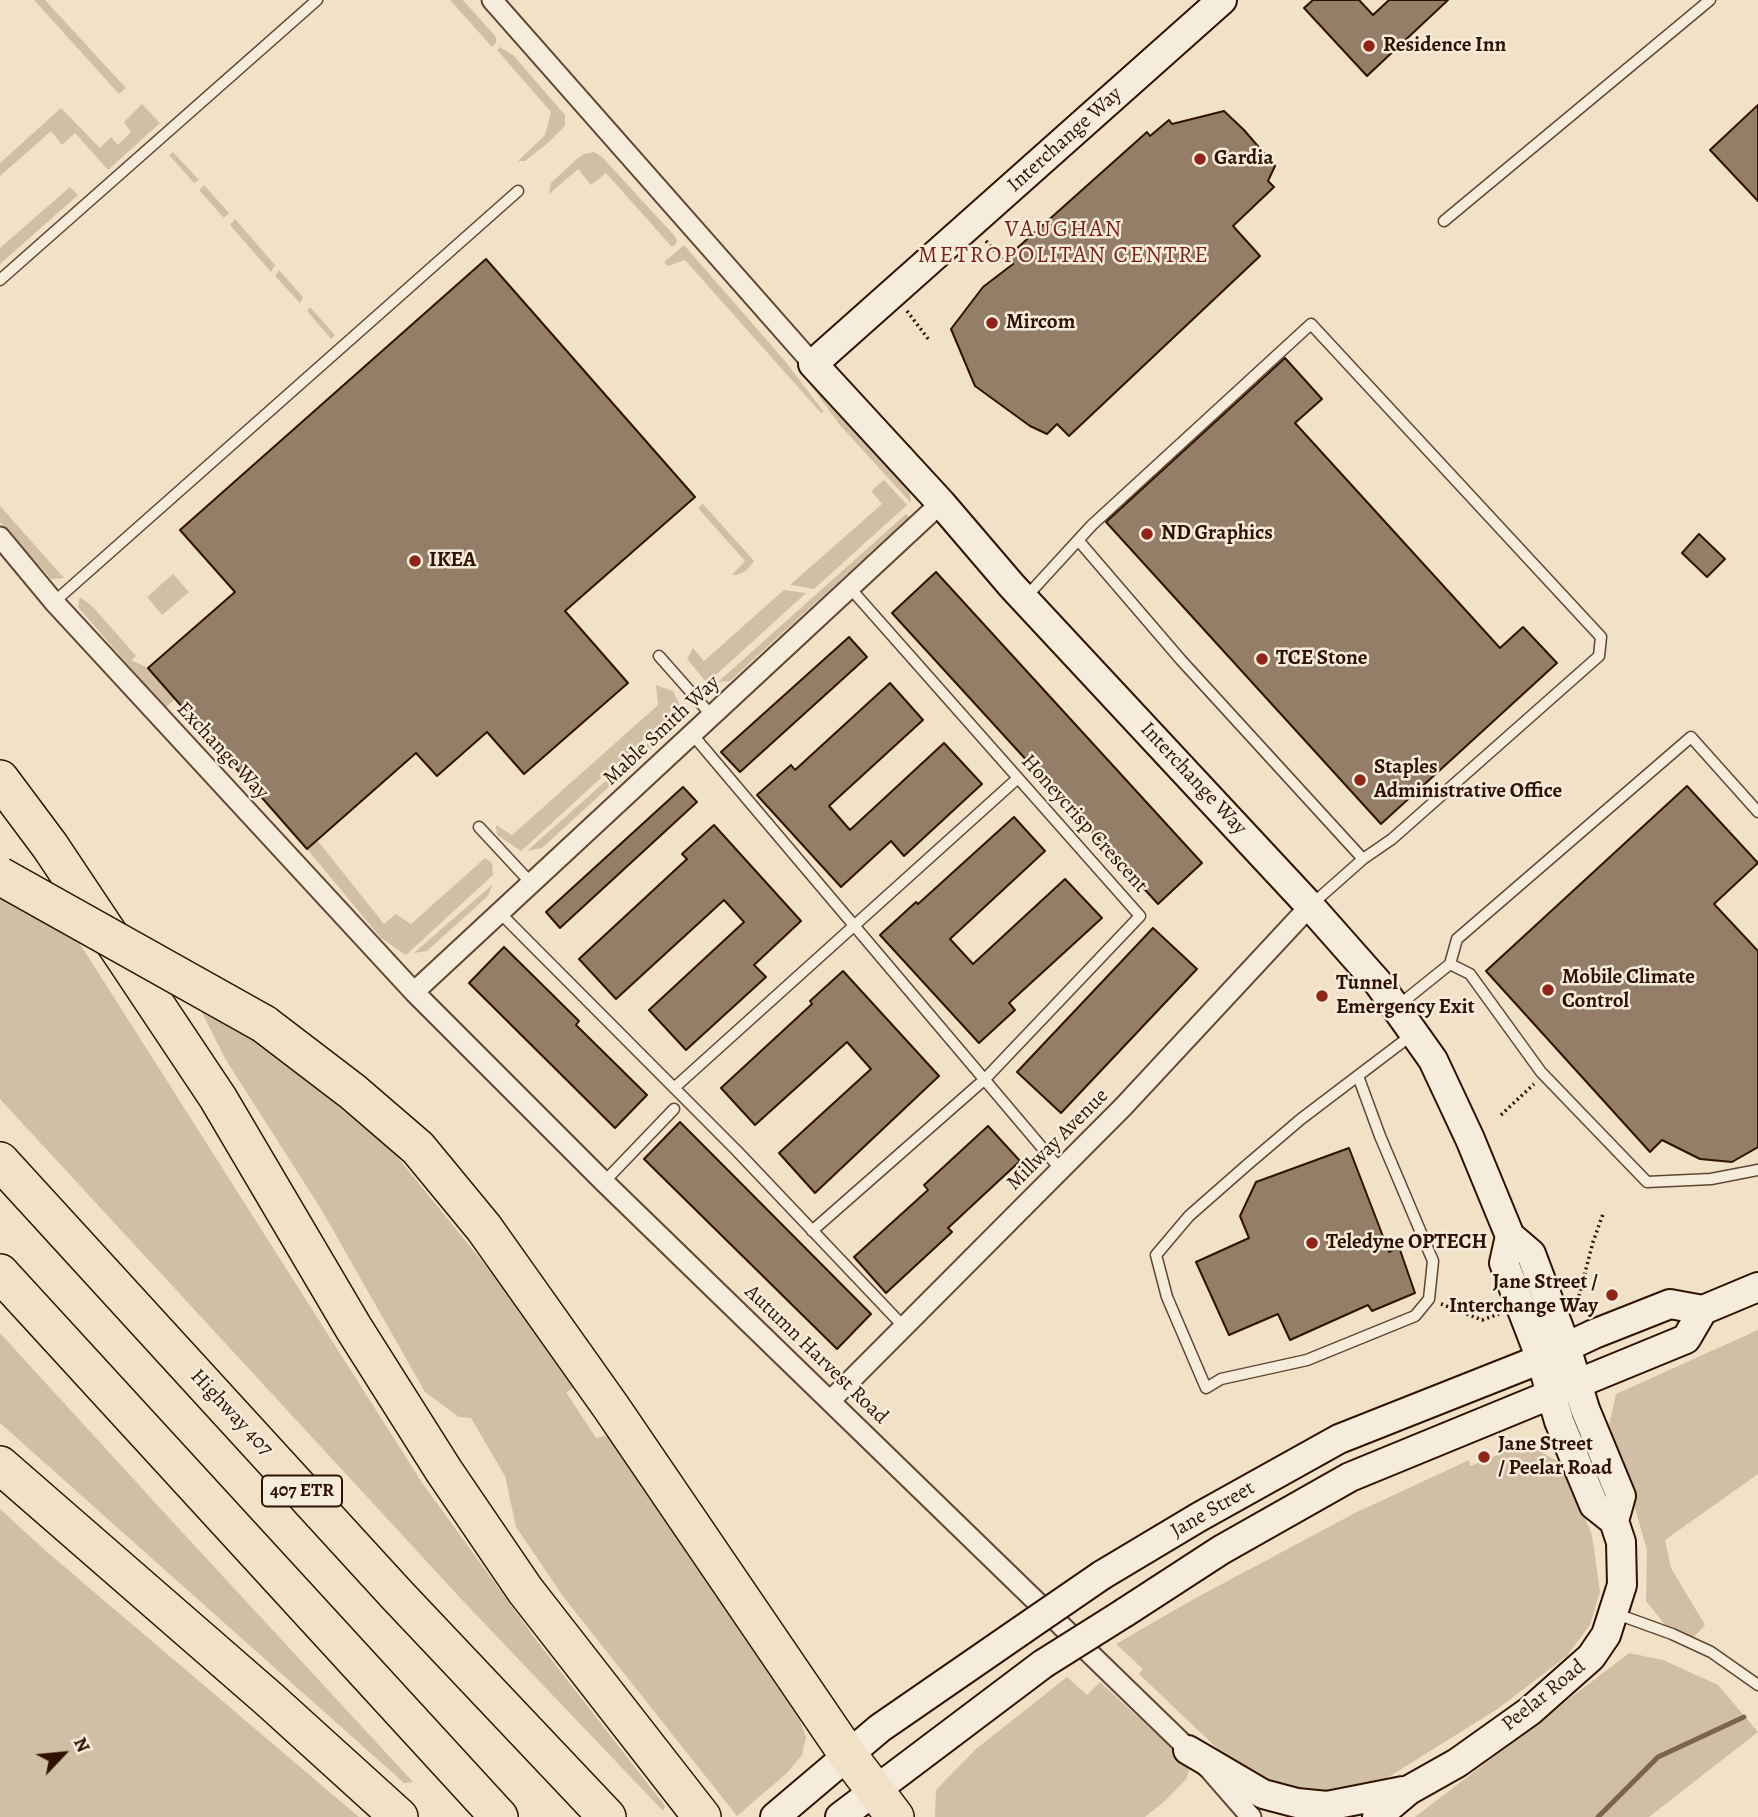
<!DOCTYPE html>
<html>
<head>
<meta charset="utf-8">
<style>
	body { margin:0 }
	#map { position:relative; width:1758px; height:1817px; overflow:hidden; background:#f1e2c7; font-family:Alegreya,serif }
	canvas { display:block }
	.north { position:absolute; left:28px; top:1719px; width:70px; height:70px; -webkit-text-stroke:5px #f6ecdb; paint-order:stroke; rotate:64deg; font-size:19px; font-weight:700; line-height:28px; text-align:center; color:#301200 }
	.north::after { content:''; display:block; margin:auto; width:24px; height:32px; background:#301200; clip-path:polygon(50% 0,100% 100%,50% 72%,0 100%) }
</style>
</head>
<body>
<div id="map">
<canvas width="1758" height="1817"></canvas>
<div class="north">N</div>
</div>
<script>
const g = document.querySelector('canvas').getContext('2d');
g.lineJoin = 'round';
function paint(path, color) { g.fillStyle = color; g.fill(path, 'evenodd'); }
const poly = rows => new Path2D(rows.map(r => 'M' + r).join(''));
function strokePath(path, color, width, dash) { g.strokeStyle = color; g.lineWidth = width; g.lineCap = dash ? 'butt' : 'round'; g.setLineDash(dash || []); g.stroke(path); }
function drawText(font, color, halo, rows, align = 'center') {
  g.font = font + ' Alegreya,serif'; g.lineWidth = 5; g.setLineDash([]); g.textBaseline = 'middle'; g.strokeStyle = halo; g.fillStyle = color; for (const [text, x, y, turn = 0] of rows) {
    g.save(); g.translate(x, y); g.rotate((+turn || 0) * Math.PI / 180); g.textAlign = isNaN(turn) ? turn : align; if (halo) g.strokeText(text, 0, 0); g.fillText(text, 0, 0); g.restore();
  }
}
const green = poly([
	[34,0,45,0,126,88,119,94],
	[450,0,463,0,496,37,496,43,492,47],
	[500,47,513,55,565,115,565,126,549,142,525,161,518,161,545,135,551,112,497,50],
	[142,104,160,123,108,170,75,133,62,145,51,131,0,176,0,163,61,108,100,148,111,137,118,145,131,132,124,122],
	[173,152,199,180,194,183,169,155],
	[594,152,602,157,673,234,677,240,676,244,672,247,606,173,591,185,578,169,549,194,551,183,578,158,584,154],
	[204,185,229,213,224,218,199,190],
	[70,187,78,195,0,264,0,248],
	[235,219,275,265,271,272,230,225],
	[684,245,785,361,824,412,821,413,685,260,668,266,664,262],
	[279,270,303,297,300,303,275,276],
	[310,307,335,335,331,339,307,311],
	[796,365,897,475,910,492,911,503,839,424],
	[884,480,907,505,814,589,790,585,882,504,871,491],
	[703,504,754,561,746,571,736,575,732,575,745,561,698,508],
	[0,506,64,578,51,579,0,522],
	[906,514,909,517,730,681,718,682],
	[173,574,189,592,162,615,147,597],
	[784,590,806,593,707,683,687,659,693,648,704,661],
	[80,597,93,607,136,656,131,660,148,668,175,699,165,708,78,607],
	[656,685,673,691,680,706,521,851,497,835,496,825,512,835,658,705],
	[680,715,677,725,542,848,527,851],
	[317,840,384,924,396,914,411,924,485,858,492,863,493,875,406,955,381,938,307,849],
	[493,884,488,896,427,951,414,953],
	[0,891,73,933,423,1484,537,1641,665,1806,663,1811,464,1602,0,1099],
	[197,1003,262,1042,395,1154,546,1340,577,1387,566,1392,596,1438,611,1434,698,1568,778,1680,799,1718,806,1737,802,1755,787,1773,737,1816,565,1599,516,1527,505,1476,471,1418,459,1417,425,1392,321,1209,226,1060],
	[1758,1330,1758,1474,1665,1540,1671,1568,1705,1625,1693,1638,1665,1625,1646,1601,1647,1550,1634,1505,1602,1427,1609,1425,1616,1394],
	[0,1333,159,1507,413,1782,404,1783,0,1423],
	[1512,1444,1533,1447,1560,1463,1575,1494,1592,1535,1600,1592,1590,1625,1567,1656,1496,1710,1382,1781,1329,1798,1254,1778,1224,1755,1139,1674,1143,1669,1116,1644,1192,1600,1355,1513,1469,1460,1470,1466,1498,1455,1498,1449],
	[0,1509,47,1552,359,1817,0,1817],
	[1629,1653,1663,1660,1718,1685,1758,1732,1649,1817,1415,1817],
	[1067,1677,1087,1695,1100,1682,1191,1766,1186,1779,1166,1800,1145,1817,935,1817,936,1790,976,1749]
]);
const stream = poly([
	[1598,1817,1658,1757,1744,1717]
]);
const building = poly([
	[1313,0,1359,0,1373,15,1389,0,1448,0,1367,76,1304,8,1313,0],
	[1758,105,1758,201,1710,150,1758,105],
	[1224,111,1244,130,1275,166,1268,181,1274,187,1233,226,1260,256,1069,436,1057,424,1047,434,1030,426,975,386,951,329,983,287,1013,264,1006,258,1147,132,1150,136,1169,120,1172,124,1224,111],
	[486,259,695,497,565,611,628,683,524,774,487,732,437,776,416,753,307,849,148,668,235,592,180,530,486,259],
	[1285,358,1322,399,1295,423,1500,648,1523,627,1557,663,1381,824,1106,522,1285,358],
	[1699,534,1725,559,1707,577,1682,553,1699,534],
	[936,572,1202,863,1158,904,892,613,936,572],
	[849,637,867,657,740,772,721,752,849,637],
	[890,683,923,720,829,806,850,830,944,743,982,784,904,856,891,841,841,887,757,795,791,765,795,770,890,683],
	[1687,786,1758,863,1714,904,1758,951,1758,1147,1732,1162,1700,1159,1662,1140,1650,1152,1486,971,1687,786],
	[683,787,697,802,560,928,546,912,683,787],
	[1014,817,1045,851,950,939,973,964,1065,879,1102,918,1009,1003,1015,1010,979,1043,880,935,916,902,918,904,1014,817],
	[714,825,801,921,754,965,766,977,686,1050,649,1010,744,922,724,900,616,999,579,959,687,859,682,854,714,825],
	[1153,928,1197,969,1061,1113,1017,1072,1153,928],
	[504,947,579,1021,576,1025,647,1095,615,1128,469,983,504,947],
	[843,971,939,1076,815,1193,779,1153,871,1069,847,1042,755,1125,721,1088,812,1004,810,1001,843,971],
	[680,1122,871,1314,837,1349,644,1159,680,1122],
	[988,1126,1020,1161,948,1228,952,1232,886,1293,854,1257,928,1190,924,1185,988,1126],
	[1349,1148,1389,1252,1399,1247,1415,1293,1372,1311,1368,1305,1290,1340,1278,1314,1229,1335,1196,1262,1249,1238,1240,1216,1256,1182,1349,1148]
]);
const path = poly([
	[986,241,1005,263],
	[907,311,929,340],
	[1501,1115,1534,1084],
	[1579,1296,1593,1242,1603,1214],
	[1441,1304,1482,1320,1499,1314]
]);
const lane = poly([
	[1444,221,1710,0],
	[0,280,317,0],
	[1078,540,1181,660,1363,859],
	[1025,598,1092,525,1311,324,1601,637,1599,656,1392,839,1363,859,1311,905],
	[54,602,518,191],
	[659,656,712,716],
	[692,734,1061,1170],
	[479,827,531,883],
	[500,913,737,1151,904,1327],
	[1450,964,1470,974,1541,1072,1647,1182,1711,1179,1758,1170],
	[1399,1005,1450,964,1457,939,1691,737,1758,812],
	[1358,1076,1380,1136,1433,1261,1429,1299,1415,1316,1307,1360,1221,1379,1206,1388,1167,1297,1156,1255,1189,1216,1247,1165,1301,1119,1413,1034],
	[674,1088,1018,778],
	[604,1182,674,1109],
	[812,1231,985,1079,1140,916,850,588],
	[1614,1613,1672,1634,1711,1652,1758,1685]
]);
const street = poly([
	[492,0,813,364],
	[0,537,54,602,414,992,604,1182,1210,1770,1251,1817],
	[414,992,941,503],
	[831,1400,1123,1107,1310,906]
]);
const secondary = poly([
	[1222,0,813,364,941,503,1012,586,1310,906,1379,984,1433,1060,1470,1139,1510,1236,1531,1254,1566,1347,1585,1409,1621,1496,1614,1521],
	[1102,1575,1199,1517,1339,1439,1541,1359,1594,1334,1670,1304,1703,1310,1758,1287],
	[1124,1613,1221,1550,1350,1477,1686,1339,1703,1310],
	[1188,1750,1263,1794,1297,1803,1327,1806,1403,1791],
	[775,1817,880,1728,1022,1630],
	[840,1817,1043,1664],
	[1377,1817,1409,1790,1457,1763,1530,1711,1591,1657,1606,1635,1622,1585,1621,1542,1614,1521,1594,1505,1559,1421,1541,1359,1504,1263,1510,1236]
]);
const highway = poly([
	[0,779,50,846,218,1098,353,1327,444,1471,525,1590,702,1817],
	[264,1024,353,1092,418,1148,484,1228,611,1407,848,1755,895,1817],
	[0,1161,397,1595,607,1817],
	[0,1273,499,1817],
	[0,1465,270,1700,399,1817]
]);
const secondaryBridge = poly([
	[1022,1630,1102,1575],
	[1043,1664,1124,1613]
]);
const highwayBridge = poly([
	[0,876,264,1024]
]);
const markers = [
	[1369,46,7,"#8f2418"],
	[1200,159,7,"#8f2418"],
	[992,323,7,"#8f2418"],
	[1147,534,7,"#8f2418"],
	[415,561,7,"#8f2418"],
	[1262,659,7,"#8f2418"],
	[1360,780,7,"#8f2418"],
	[1548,990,7,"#8f2418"],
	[1322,996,7,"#8f2418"],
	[1312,1243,7,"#8f2418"],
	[1612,1295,7,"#8f2418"],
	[1484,1457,7,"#8f2418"]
];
const shields = [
	[302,1491,80]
];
const shieldNames = [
	["407 ETR",302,1491]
];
const poiNames = [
	["Residence Inn",1383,46],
	["Gardia",1214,159],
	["Mircom",1006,323],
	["ND Graphics",1161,534],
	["IKEA",429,561],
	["TCE Stone",1276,659],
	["Staples",1374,768],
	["Administrative Office",1374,792],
	["Mobile Climate",1562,978],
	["Control",1562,1002],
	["Tunnel",1336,984],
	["Emergency Exit",1336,1008],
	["Teledyne OPTECH",1326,1243],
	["Jane Street /",1598,1283,"right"],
	["Interchange Way",1598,1307,"right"],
	["Jane Street",1498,1445],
	["/ Peelar Road",1498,1469]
];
const streetNames = [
	["Interchange Way",1065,140,-42],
	["Mable Smith Way",662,731,-43],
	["Exchange Way",222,751,47],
	["Interchange Way",1193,779,47],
	["Honeycrisp Crescent",1084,824,48],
	["Millway Avenue",1058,1140,-45],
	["Autumn Harvest Road",816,1355,44],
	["Highway 407",231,1413,47],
	["Jane Street",1213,1510,-30],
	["Peelar Road",1544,1696,-39]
];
const neighbourhoodNames = [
	["VAUGHAN",1064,230],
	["METROPOLITAN CENTRE",1064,256]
];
paint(green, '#d0bfa5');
strokePath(stream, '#7c644f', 5);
paint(building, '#947e67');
strokePath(building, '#301200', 2);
strokePath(lane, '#604632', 13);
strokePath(street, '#604632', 23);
strokePath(secondary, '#301200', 32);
strokePath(highway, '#301200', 40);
strokePath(path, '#301200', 3.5, [2, 3.5]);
strokePath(lane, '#f6ecdb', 10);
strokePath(street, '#f6ecdb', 19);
strokePath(secondary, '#f6ecdb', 28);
strokePath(highway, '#f1e2c7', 37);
strokePath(secondaryBridge, '#301200', 32, []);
strokePath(highwayBridge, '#301200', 40, []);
strokePath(secondaryBridge, '#f6ecdb', 28);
strokePath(highwayBridge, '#f1e2c7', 37);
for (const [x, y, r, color] of markers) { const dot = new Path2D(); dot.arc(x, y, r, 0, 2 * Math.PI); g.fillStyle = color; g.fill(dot); strokePath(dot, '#f6ecdb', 2.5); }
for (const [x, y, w] of shields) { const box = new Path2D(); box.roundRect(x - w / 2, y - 15.5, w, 31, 5); g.fillStyle = '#f6ecdb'; g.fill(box); strokePath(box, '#301200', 2); }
drawText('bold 19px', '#301200', null, shieldNames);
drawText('bold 21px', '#301200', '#f6ecdb', poiNames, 'left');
drawText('21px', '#301200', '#f6ecdb', streetNames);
g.letterSpacing = '2px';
drawText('23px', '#7a1f14', '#f6ecdb', neighbourhoodNames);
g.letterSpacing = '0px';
</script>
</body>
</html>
